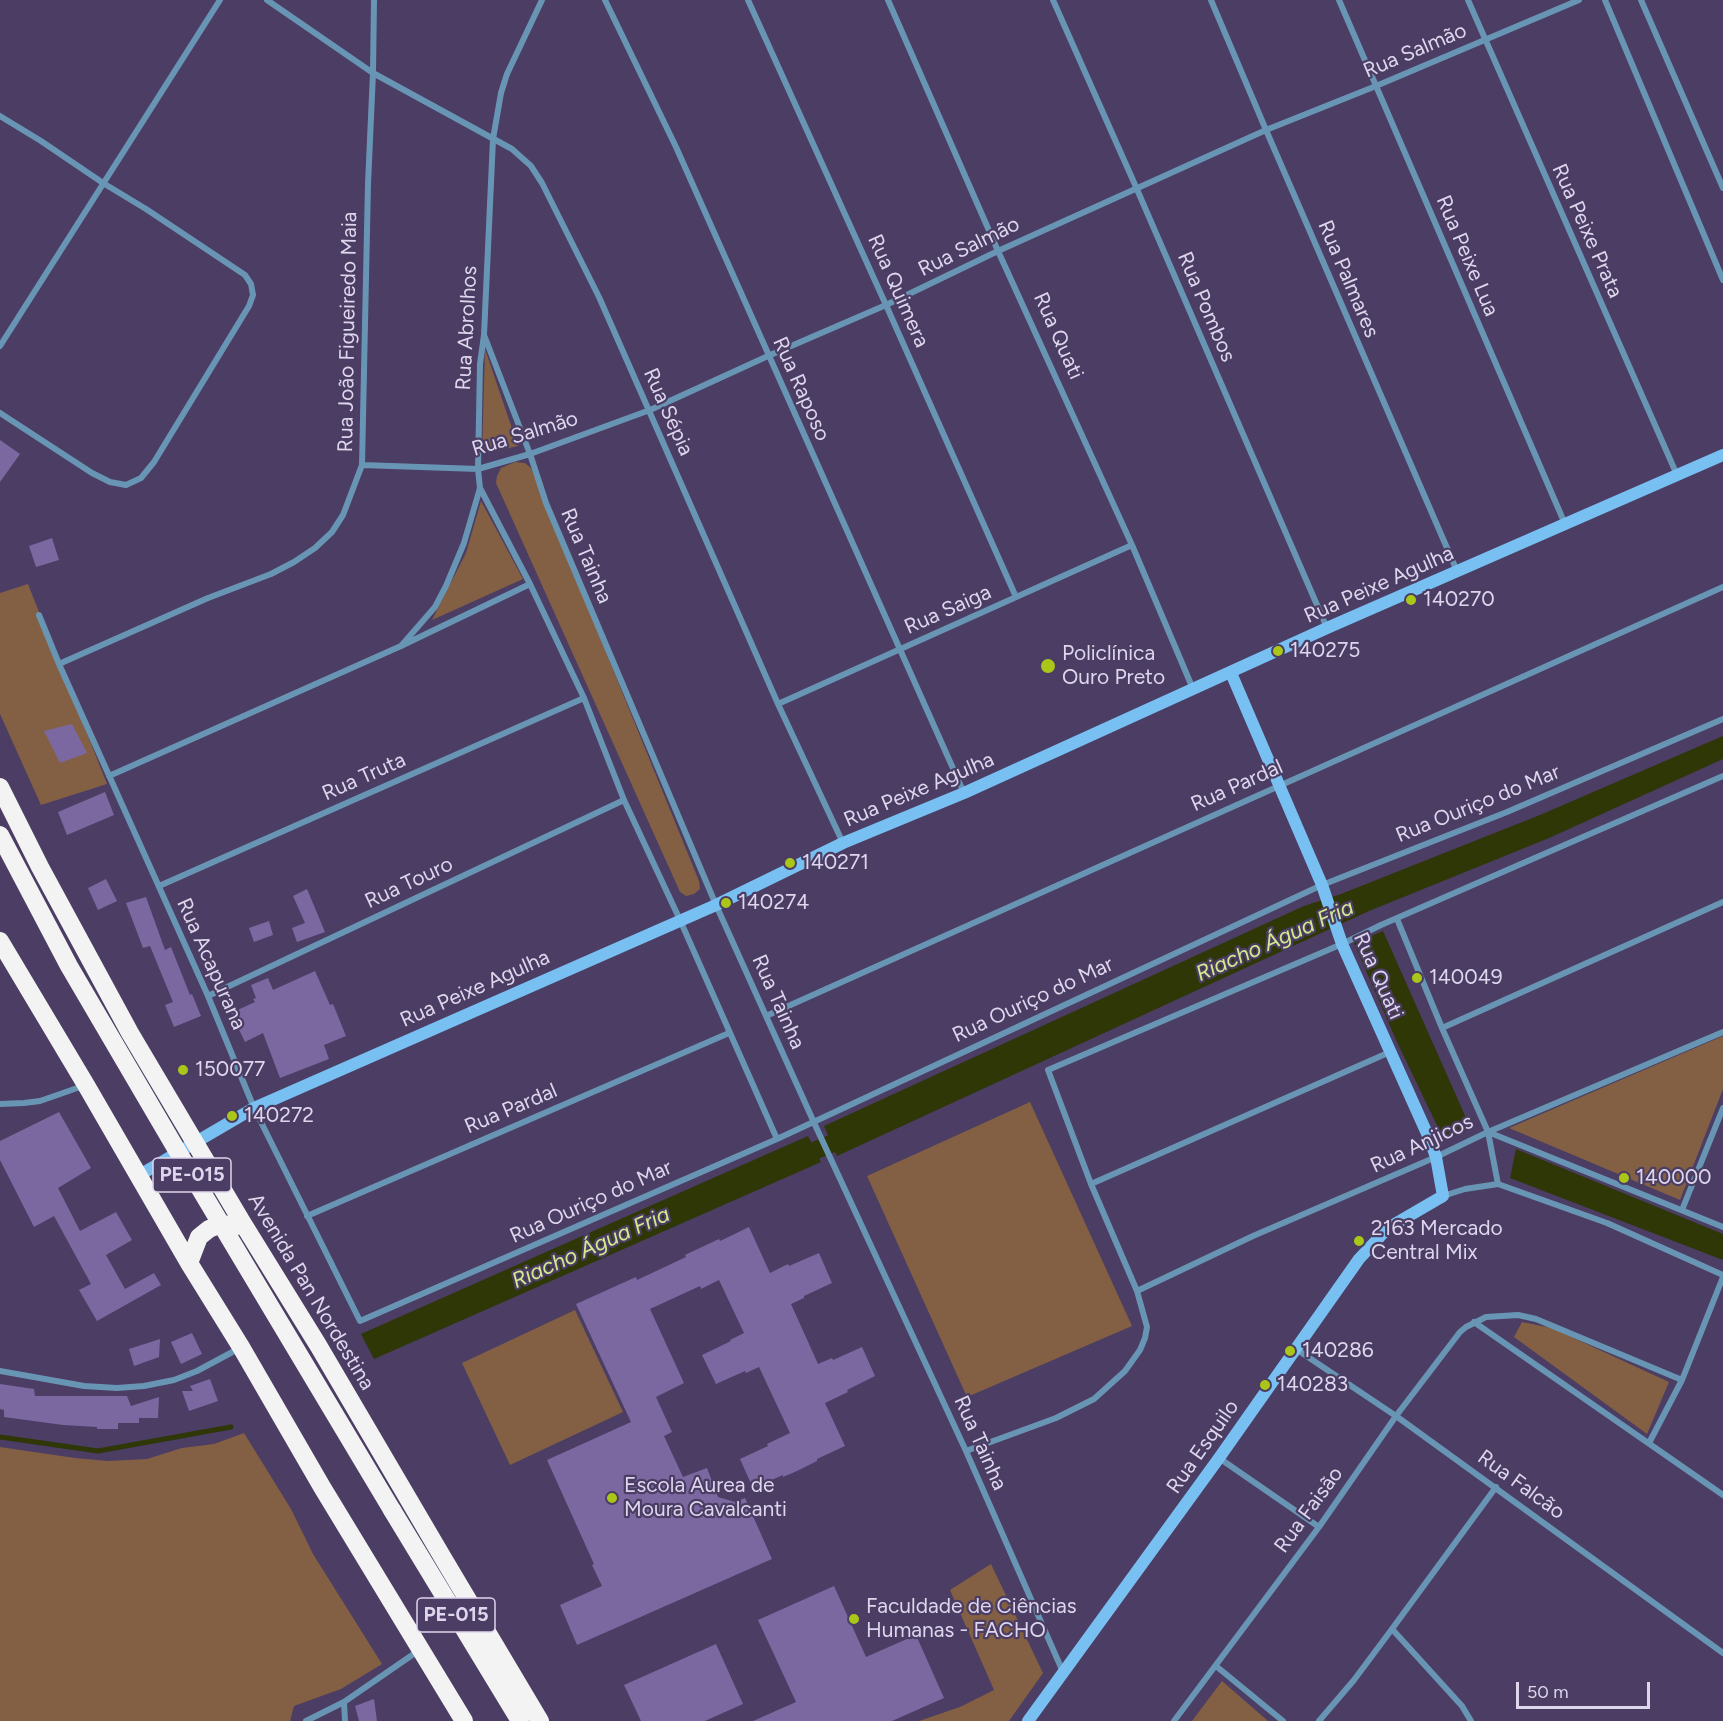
<!DOCTYPE html>
<html>
<head>
<meta charset="utf-8">
<style>
	body { margin:0 }
	#map { position:relative; width:1723px; height:1721px; overflow:hidden; background:#4b3d63; font-family:Figtree,sans-serif }
	canvas { display:block }
	.scale { position:absolute; left:1516px; top:1682px; width:134px; height:27px; box-sizing:border-box; border:3px solid #ddd6ed; border-top:0; padding-left:8px; font-size:18px; line-height:21px; white-space:nowrap; color:#ddd6ed; -webkit-text-stroke:4px #4b3d63; paint-order:stroke }
</style>
</head>
<body>
<div id="map">
<canvas width="1723" height="1721"></canvas>
<div class="scale">50 m</div>
</div>
<script>
const g = document.querySelector('canvas').getContext('2d');
g.lineJoin = 'round';
function paint(path, color) { g.fillStyle = color; g.fill(path, 'evenodd'); }
const poly = rows => new Path2D(rows.map(r => 'M' + r).join(''));
function strokePath(path, color, width, dash) { g.strokeStyle = color; g.lineWidth = width; g.lineCap = dash ? 'butt' : 'round'; g.setLineDash(dash || []); g.stroke(path); }
function drawText(font, color, halo, rows, align = 'center') {
  g.font = font + ' Figtree,sans-serif'; g.lineWidth = 4.5; g.setLineDash([]); g.textBaseline = 'middle'; g.strokeStyle = halo; g.fillStyle = color; for (const [text, x, y, turn = 0] of rows) {
    g.save(); g.translate(x, y); g.rotate((+turn || 0) * Math.PI / 180); g.textAlign = isNaN(turn) ? turn : align; if (halo) g.strokeText(text, 0, 0); g.fillText(text, 0, 0); g.restore();
  }
}
const green = poly([
	[485,349,518,446,482,454],
	[515,462,525,463,531,468,699,881,700,889,694,894,686,896,680,892,496,483,497,476,501,468],
	[481,501,523,579,432,620,466,553],
	[28,584,107,784,41,805,0,714,0,593],
	[1723,1036,1723,1089,1680,1200,1509,1128],
	[1030,1102,1132,1326,967,1397,867,1176],
	[575,1310,623,1412,510,1465,462,1363],
	[1522,1322,1552,1328,1669,1382,1647,1434,1514,1337],
	[244,1433,291,1509,313,1554,382,1664,341,1689,294,1706,290,1721,0,1721,0,1447,75,1458,108,1461,147,1459,182,1448,214,1444],
	[991,1564,1043,1673,1009,1721,919,1721,960,1707,994,1690,950,1590],
	[1222,1681,1268,1721,1192,1721]
]);
const water = poly([
	[1723,736,1723,759,1549,838,1369,911,837,1156,824,1126,1304,906,1341,894,1540,815],
	[1383,931,1471,1129,1444,1140,1397,1042,1354,943],
	[808,1136,821,1162,374,1359,361,1334],
	[1516,1149,1723,1234,1723,1260,1510,1178]
]);
const stream = poly([
	[0,1437,98,1451,231,1427]
]);
const canal = poly([
	[795,1159,852,1135]
]);
const building = poly([
	[0,440,20,454,0,482],
	[52,538,59,560,36,567,29,546],
	[72,724,87,753,60,763,44,731],
	[105,792,114,815,67,835,58,812],
	[106,879,117,901,98,910,88,888],
	[307,889,325,932,297,942,292,928,305,923,293,896],
	[146,897,165,950,171,947,190,995,192,994,201,1016,174,1027,165,1005,173,1002,150,946,143,948,126,903],
	[269,921,273,935,254,942,249,928],
	[315,971,330,1005,333,1004,346,1036,324,1045,329,1059,280,1078,263,1033,245,1042,231,1013,255,1002,253,999,256,998,251,985,268,978,273,990],
	[59,1112,91,1168,58,1188,80,1231,116,1212,132,1240,106,1255,125,1289,154,1273,161,1285,97,1321,79,1290,91,1284,54,1216,34,1227,0,1160,0,1141],
	[749,1227,770,1273,788,1264,789,1266,819,1253,832,1283,804,1296,804,1298,791,1304,818,1364,832,1358,833,1360,862,1347,875,1376,847,1390,848,1392,825,1403,845,1446,817,1459,817,1461,797,1471,783,1477,783,1475,753,1488,740,1459,768,1446,767,1444,790,1433,759,1367,746,1373,745,1371,716,1384,702,1355,731,1341,730,1340,744,1333,719,1280,701,1289,700,1286,650,1309,684,1383,656,1397,672,1432,664,1436,683,1477,707,1468,718,1497,735,1502,745,1498,772,1559,577,1645,560,1605,602,1586,592,1565,594,1564,547,1460,631,1422,576,1304,636,1277,637,1280,686,1257,685,1255,719,1239,720,1241],
	[192,1333,202,1354,181,1364,171,1342],
	[160,1339,159,1357,134,1366,129,1349],
	[210,1379,218,1401,189,1411,182,1391,193,1391,190,1386],
	[0,1384,34,1389,35,1396,127,1396,131,1406,159,1397,158,1418,139,1418,139,1423,118,1423,118,1429,97,1429,97,1427,63,1425,4,1417,4,1410,0,1409],
	[834,1586,866,1657,916,1635,944,1698,892,1721,753,1721,796,1702,758,1620],
	[716,1644,743,1704,705,1721,641,1721,624,1685],
	[374,1699,377,1721,359,1721,355,1706]
]);
const street = poly([
	[374,0,373,73,512,149,531,166,542,183,599,297,778,704,843,843],
	[605,0,676,147,964,793],
	[748,0,886,305,1016,597],
	[888,0,998,251,1132,545,1193,689],
	[1053,0,1136,187,1327,628],
	[1211,0,1266,130,1457,571],
	[1339,0,1565,524],
	[1468,0,1677,475],
	[1605,0,1723,280],
	[1641,0,1723,188],
	[0,116,41,141,103,183,146,209,245,275,251,284,253,295,249,306,154,462,141,478,126,485,110,482,92,473,0,413],
	[484,335,530,454,546,503,716,905,816,1127,966,1451,1063,1672],
	[0,346,220,0],
	[362,465,478,469,530,454,650,410,768,356,886,305,998,251,1266,130,1376,86,1579,0],
	[480,488,530,584,584,698,624,800,680,920,777,1139],
	[39,615,59,664,208,996,254,1108,360,1321,777,1139,1322,885,1507,812,1723,719],
	[401,646,435,607,446,586,464,543,480,488,478,469,480,364,484,335,493,139,501,93,507,74,542,0],
	[59,664,208,598,271,574,294,562,315,548,332,532,343,515,362,465,368,184,373,73,267,0],
	[778,704,1132,545],
	[109,776,401,646,530,584],
	[159,886,584,698],
	[1397,919,1442,1028,1488,1132,1498,1184],
	[208,996,624,800],
	[766,1016,1723,587],
	[1442,1028,1723,902],
	[0,1104,24,1103,40,1101,83,1086],
	[1488,1132,1723,1227],
	[1091,1184,1390,1052],
	[1443,1196,1465,1189,1498,1184,1607,1223,1723,1275],
	[1682,1210,1723,1108],
	[307,1216,729,1033],
	[1137,1291,1253,1236,1436,1157,1488,1132,1723,1032],
	[1474,1322,1723,1495],
	[1296,1349,1396,1416,1723,1653],
	[0,1371,84,1386,117,1388,144,1386,174,1380,197,1371,238,1349],
	[1649,1443,1682,1380,1723,1277],
	[966,1451,1056,1418,1094,1399,1125,1371,1140,1350,1145,1338,1147,1327,1137,1291,1091,1184,1048,1070,1342,944,1381,925,1723,776],
	[1219,1458,1319,1527],
	[1392,1629,1462,1706,1471,1721],
	[1216,1666,1283,1721],
	[344,1702,345,1721],
	[306,1721,344,1702,418,1651],
	[1174,1721,1319,1527,1396,1416,1460,1332,1466,1327,1486,1317,1518,1315,1536,1319,1682,1380],
	[1319,1721,1354,1680,1392,1629,1496,1487]
]);
const secondary = poly([
	[138,1176,254,1108,716,905,843,843,964,793,1327,628,1723,455],
	[1028,1721,1219,1458,1359,1259,1388,1228,1443,1196,1436,1157,1429,1138,1342,944,1322,885,1231,673]
]);
const highway = poly([
	[0,787,40,867,130,1033,242,1222,318,1345,443,1558,540,1721],
	[0,941,86,1085,189,1263,241,1347,322,1487,464,1721],
	[189,1263,199,1237,209,1229,221,1224,236,1226],
	[392,1510,520,1721]
]);
const highwayBridge = poly([
	[0,835,69,966,175,1147,392,1510]
]);
const markers = [
	[1411,600,6,"#aac719"],
	[1278,651,6,"#aac719"],
	[1048,666,8,"#aac719"],
	[790,863,6,"#aac719"],
	[726,903,6,"#aac719"],
	[1417,978,6,"#aac719"],
	[183,1070,6,"#aac719"],
	[232,1116,6,"#aac719"],
	[1624,1178,6,"#aac719"],
	[1359,1241,6,"#aac719"],
	[1290,1351,6,"#aac719"],
	[1265,1385,6,"#aac719"],
	[612,1498,6,"#aac719"],
	[854,1619,6,"#aac719"]
];
const shields = [
	[192,1175,78],
	[456,1615,78]
];
const shieldNames = [
	["PE-015",192,1175],
	["PE-015",456,1615]
];
const streetNames = [
	["Rua Salmão",1415,51,-23],
	["Rua Peixe Prata",1587,231,66],
	["Rua Salmão",969,247,-26],
	["Rua Peixe Lua",1467,256,67],
	["Rua Palmares",1348,279,67],
	["Rua Quimera",898,291,66],
	["Rua Pombos",1206,307,67],
	["Rua Abrolhos",467,328,-87],
	["Rua João Figueiredo Maia",348,332,-89],
	["Rua Quati",1058,336,66],
	["Rua Raposo",801,389,66],
	["Rua Sépia",668,412,66],
	["Rua Salmão",525,434,-17],
	["Rua Tainha",586,556,67],
	["Rua Peixe Agulha",1379,585,-24],
	["Rua Saiga",948,610,-24],
	["Rua Truta",364,777,-24],
	["Rua Pardal",1237,786,-24],
	["Rua Peixe Agulha",919,790,-23],
	["Rua Ouriço do Mar",1478,804,-22],
	["Rua Touro",409,883,-25],
	["Rua Acapurana",211,964,66],
	["Rua Quati",1378,976,66],
	["Rua Peixe Agulha",475,989,-24],
	["Rua Ouriço do Mar",1033,1000,-25],
	["Rua Tainha",778,1002,66],
	["Rua Pardal",511,1109,-23],
	["Rua Anjicos",1422,1144,-25],
	["Rua Ouriço do Mar",591,1202,-24],
	["Avenida Pan Nordestina",311,1292,59],
	["Rua Tainha",980,1443,66],
	["Rua Esquilo",1203,1447,-55],
	["Rua Falcão",1521,1485,36],
	["Rua Faisão",1309,1510,-54]
];
const poiNames = [
	["140270",1423,600],
	["140275",1290,651],
	["Policlínica",1062,654],
	["Ouro Preto",1062,678],
	["140271",802,863],
	["140274",738,903],
	["140049",1429,978],
	["150077",195,1070],
	["140272",244,1116],
	["140000",1636,1178],
	["2163 Mercado",1371,1229],
	["Central Mix",1371,1253],
	["140286",1302,1351],
	["140283",1277,1385],
	["Escola Aurea de",624,1486],
	["Moura Cavalcanti",624,1510],
	["Faculdade de Ciências",866,1607],
	["Humanas - FACHO",866,1631]
];
const waterNames = [
	["Riacho Água Fria",1275,941,-24],
	["Riacho Água Fria",591,1248,-24]
];
paint(green, '#836043');
paint(water, '#2e3705');
strokePath(stream, '#2e3705', 5);
strokePath(canal, '#2e3705', 18);
paint(building, '#7c68a1');
strokePath(street, '#6995b4', 6);
strokePath(secondary, '#79c0f2', 12);
strokePath(highway, '#f3f3f3', 18);
strokePath(highwayBridge, '#f3f3f3', 18);
for (const [x, y, r, color] of markers) { const dot = new Path2D(); dot.arc(x, y, r, 0, 2 * Math.PI); g.fillStyle = color; g.fill(dot); strokePath(dot, '#4b3d63', 2); }
for (const [x, y, w] of shields) { const box = new Path2D(); box.roundRect(x - w / 2, y - 17, w, 34, 4.5); g.fillStyle = '#4b3d63'; g.fill(box); strokePath(box, '#ddd6ed', 1.5); }
drawText('bold 20px', '#ddd6ed', null, shieldNames);
drawText('21px', '#ddd6ed', '#4b3d63', streetNames);
drawText('21px', '#ddd6ed', '#4b3d63', poiNames, 'left');
drawText('italic 22px', '#d4ea8e', '#4b3d63', waterNames);
</script>
</body>
</html>
